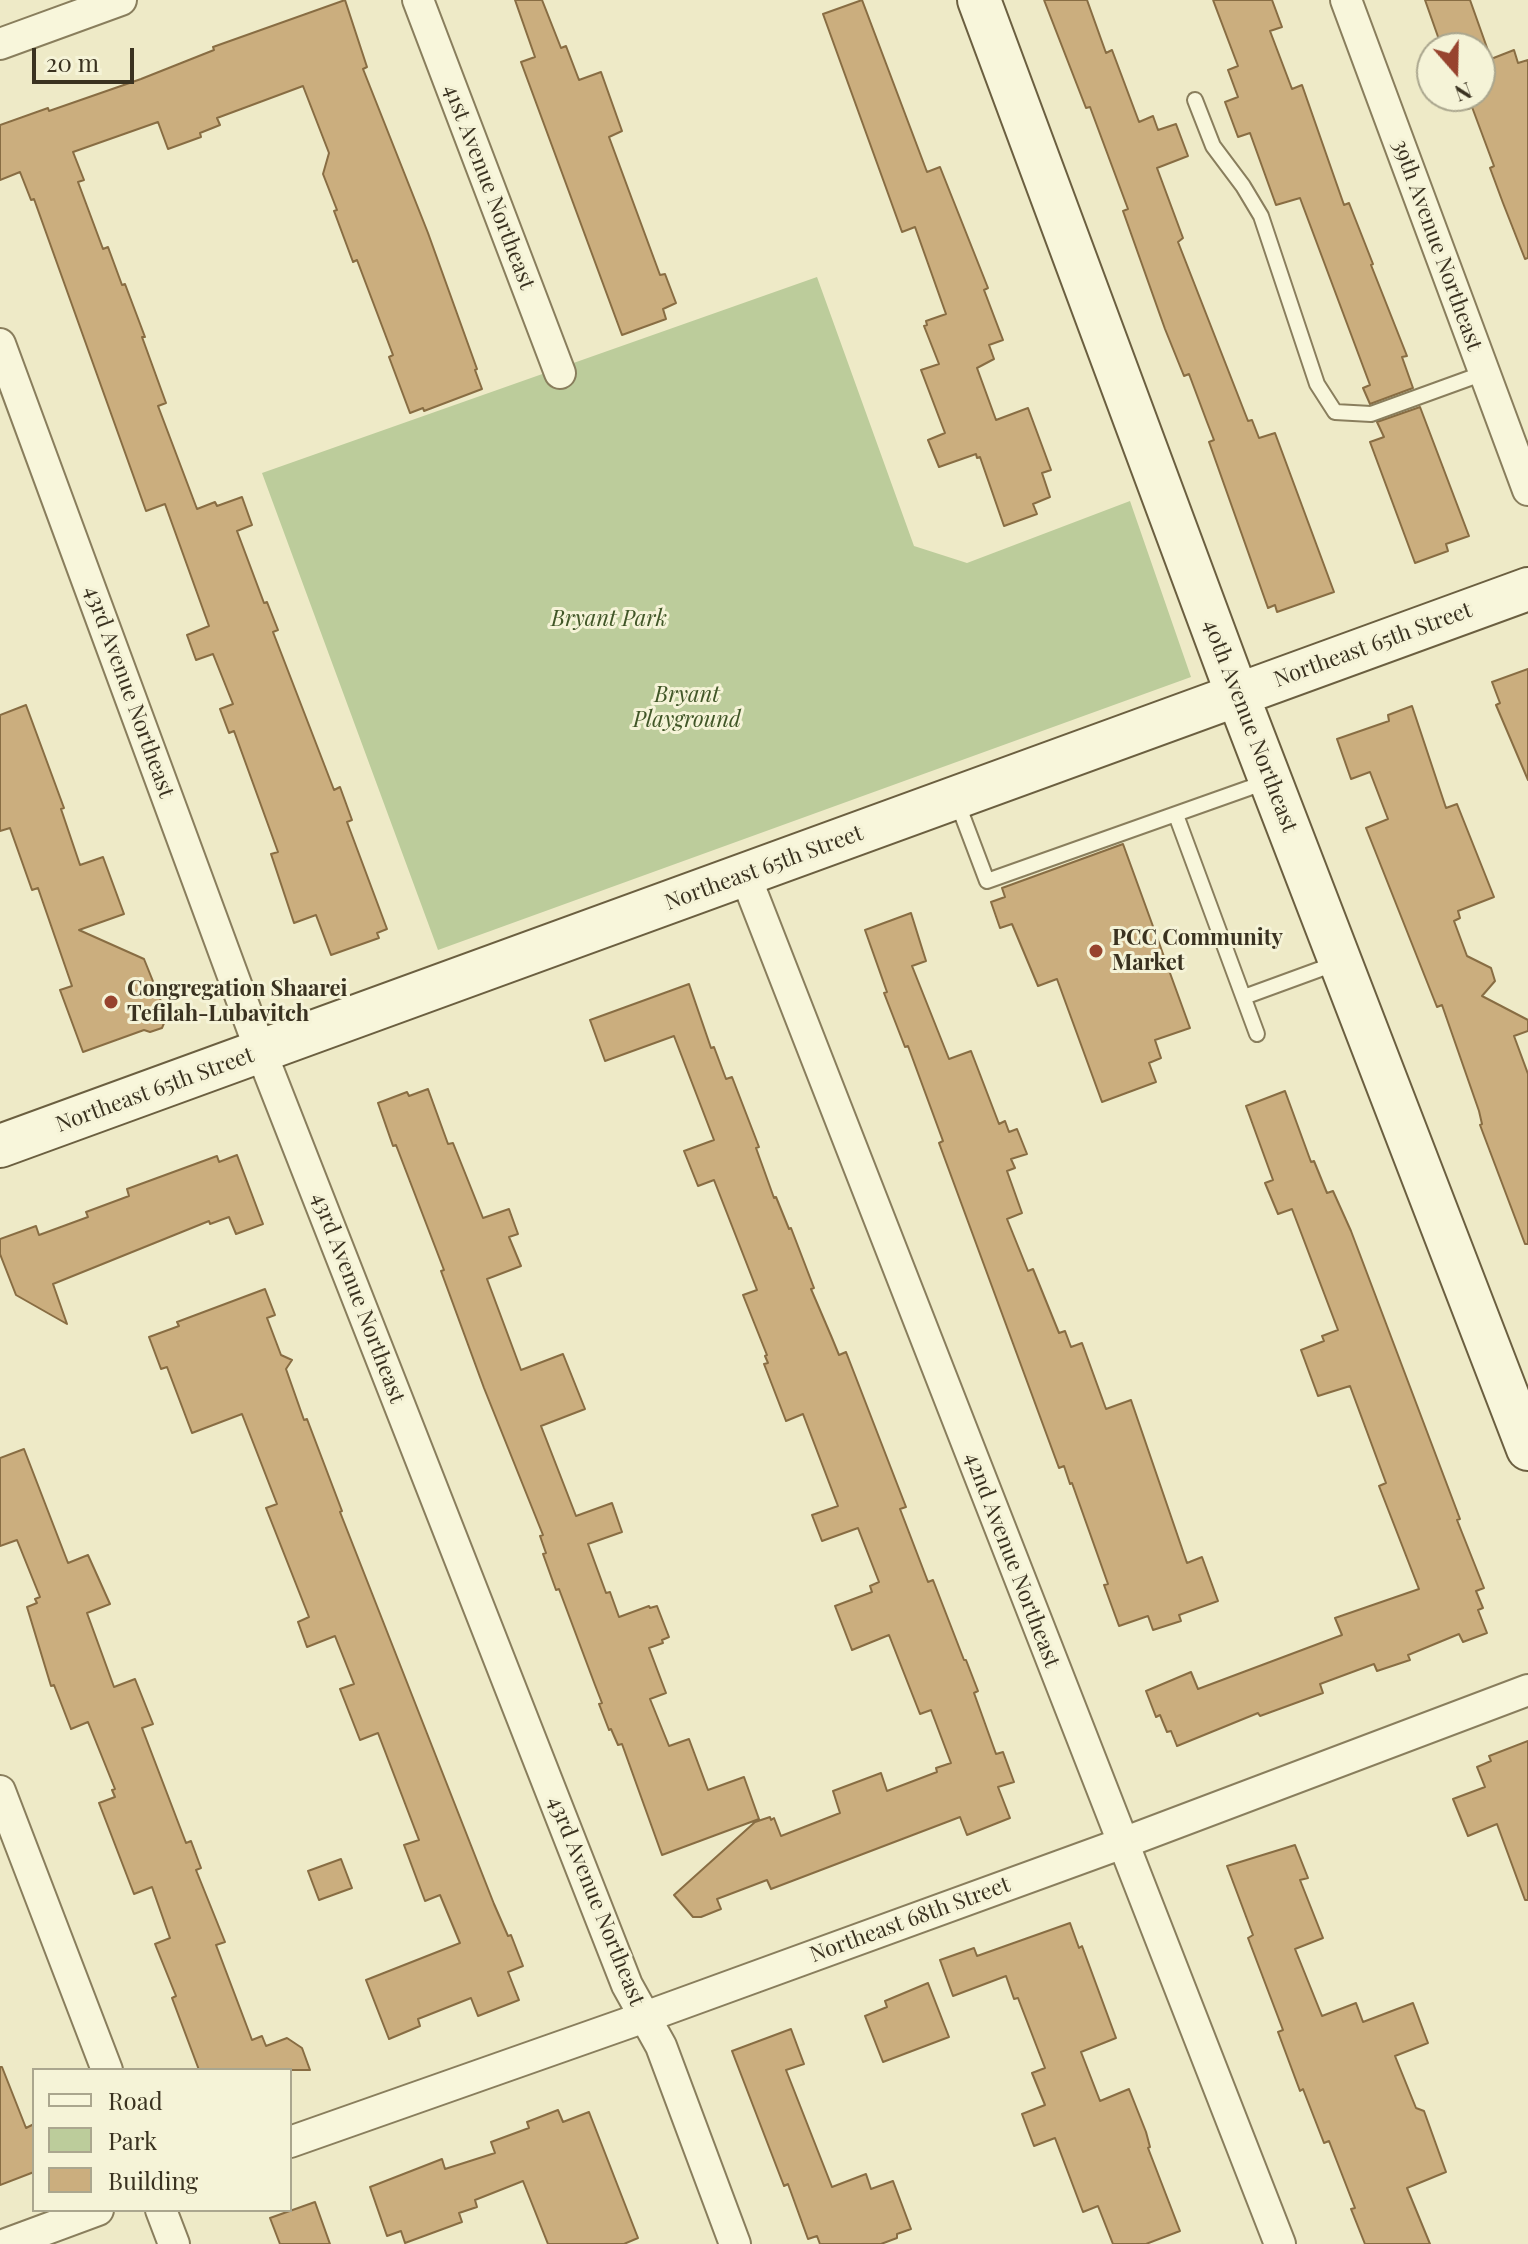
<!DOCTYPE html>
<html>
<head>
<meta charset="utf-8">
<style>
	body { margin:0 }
	#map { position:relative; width:1528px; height:2244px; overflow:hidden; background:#eeeac7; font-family:"Playfair Display",serif }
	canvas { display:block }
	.legend { position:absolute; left:32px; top:2068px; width:260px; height:144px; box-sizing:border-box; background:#f5f3d7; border:2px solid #aaa68e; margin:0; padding:10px 14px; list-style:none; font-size:24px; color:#3a3220 }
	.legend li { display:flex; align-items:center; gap:16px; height:40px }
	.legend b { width:40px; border:2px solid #aaa68e }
	.north { position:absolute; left:1416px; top:32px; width:80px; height:80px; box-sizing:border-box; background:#f5f3d7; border:2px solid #aaa68e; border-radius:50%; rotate:160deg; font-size:22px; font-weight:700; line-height:32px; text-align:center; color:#3a3220 }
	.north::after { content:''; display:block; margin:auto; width:28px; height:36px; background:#97432e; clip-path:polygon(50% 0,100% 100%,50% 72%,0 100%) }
	.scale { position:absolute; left:32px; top:48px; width:102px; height:36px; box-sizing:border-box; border:4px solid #3a3220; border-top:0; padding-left:10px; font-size:24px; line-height:28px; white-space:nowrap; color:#3a3220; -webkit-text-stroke:6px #f5f3d7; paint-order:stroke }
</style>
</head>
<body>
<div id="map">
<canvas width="1528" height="2244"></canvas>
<ul class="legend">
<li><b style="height:10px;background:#f8f6db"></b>Road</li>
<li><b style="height:22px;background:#bccc9b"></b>Park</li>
<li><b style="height:22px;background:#cbae7e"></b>Building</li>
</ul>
<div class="north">N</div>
<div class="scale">20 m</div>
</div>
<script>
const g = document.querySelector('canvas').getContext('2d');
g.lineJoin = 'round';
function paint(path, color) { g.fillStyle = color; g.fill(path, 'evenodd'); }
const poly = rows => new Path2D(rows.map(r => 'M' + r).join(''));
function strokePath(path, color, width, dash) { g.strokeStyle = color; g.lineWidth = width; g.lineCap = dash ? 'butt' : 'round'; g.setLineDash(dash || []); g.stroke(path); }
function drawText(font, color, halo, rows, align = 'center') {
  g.font = font + ' "Playfair Display",serif'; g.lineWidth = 6; g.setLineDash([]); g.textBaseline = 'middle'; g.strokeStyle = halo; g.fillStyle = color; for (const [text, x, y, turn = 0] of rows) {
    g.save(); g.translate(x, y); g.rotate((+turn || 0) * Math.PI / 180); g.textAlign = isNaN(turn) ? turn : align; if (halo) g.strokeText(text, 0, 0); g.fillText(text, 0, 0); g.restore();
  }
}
const green = poly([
	[817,277,914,546,967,563,1130,501,1191,677,438,950,262,473]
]);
const building = poly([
	[345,0,367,67,363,69,428,233,477,369,475,370,482,389,424,411,423,408,410,413,389,357,393,355,357,260,353,262,334,211,337,210,323,174,329,153,303,86,217,118,220,125,200,133,201,137,168,149,158,122,73,152,84,180,78,182,103,249,108,247,122,285,125,284,145,337,142,337,166,403,158,406,197,509,215,502,217,506,242,497,252,525,237,531,264,603,267,602,278,630,273,632,334,790,340,787,352,820,347,822,387,929,377,933,379,938,331,955,316,915,294,923,271,854,278,852,234,731,229,733,220,709,233,704,213,654,196,660,187,635,209,626,165,504,146,511,34,199,31,200,20,172,0,180,0,125,48,108,49,111,141,79,214,50,213,47,345,0],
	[515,0,542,0,561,48,566,46,579,80,601,72,622,131,609,137,660,275,665,274,676,303,663,309,666,319,622,335,521,62,535,57,515,0],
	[862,0,927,172,940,167,988,288,984,290,1003,340,989,345,994,359,977,368,996,420,1028,408,1051,470,1042,473,1050,497,1033,504,1037,514,1004,526,980,457,977,458,976,454,939,467,928,440,945,433,921,370,939,364,924,326,927,325,926,321,946,314,915,227,902,232,823,14,862,0],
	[1044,0,1087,0,1106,53,1112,50,1139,122,1153,116,1158,130,1176,124,1188,156,1157,168,1183,238,1178,242,1248,421,1252,420,1259,438,1275,433,1334,592,1277,612,1275,605,1268,608,1209,442,1214,440,1207,422,1189,374,1184,376,1165,329,1123,211,1128,209,1090,107,1086,108,1044,0],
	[1213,0,1272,0,1282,27,1270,31,1292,89,1302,85,1344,205,1349,203,1373,264,1371,265,1407,356,1402,357,1413,388,1370,404,1363,388,1370,385,1300,198,1276,205,1250,133,1238,137,1225,102,1238,97,1228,70,1238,66,1213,0],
	[1425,0,1470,0,1491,59,1514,50,1518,63,1528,60,1528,258,1525,259,1503,203,1490,168,1494,166,1472,107,1468,109,1463,96,1480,96,1480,48,1442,48,1425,0],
	[1420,407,1469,536,1446,544,1448,551,1415,563,1370,442,1384,437,1377,422,1420,407],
	[1528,669,1528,780,1496,705,1500,703,1492,682,1528,669],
	[26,705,64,808,61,809,80,865,103,857,124,914,79,930,144,959,167,1016,162,1028,150,1032,144,1030,83,1052,60,990,72,986,38,888,32,890,10,828,0,831,0,715,26,705],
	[1412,706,1446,808,1457,804,1494,897,1458,911,1460,918,1454,921,1467,956,1491,968,1495,981,1482,996,1528,1020,1528,1031,1514,1036,1528,1074,1528,1244,1525,1244,1480,1125,1482,1124,1479,1111,1442,1005,1437,1007,1366,828,1388,819,1370,772,1351,779,1337,739,1389,721,1388,715,1412,706],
	[1123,844,1190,1028,1155,1040,1161,1058,1149,1063,1156,1082,1102,1102,1057,979,1038,986,1012,924,1000,928,991,902,1005,897,1002,888,1123,844],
	[911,913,926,961,912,966,949,1059,971,1051,999,1124,1005,1121,1009,1132,1017,1129,1027,1154,1011,1159,1015,1168,1007,1171,1022,1213,1007,1219,1028,1271,1033,1269,1059,1333,1065,1331,1071,1347,1082,1343,1106,1409,1131,1400,1187,1563,1202,1557,1218,1601,1179,1615,1181,1621,1153,1630,1148,1616,1119,1626,1104,1585,1108,1584,1072,1483,1070,1484,1064,1466,1059,1468,939,1143,943,1141,908,1046,905,1047,884,993,887,992,865,930,911,913],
	[689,984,711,1048,714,1047,726,1079,732,1077,759,1147,756,1148,774,1198,776,1197,789,1229,791,1228,814,1288,811,1289,832,1338,839,1355,846,1352,906,1507,900,1509,928,1582,933,1580,964,1660,966,1660,978,1691,974,1693,996,1754,1003,1752,1014,1782,998,1787,1010,1818,967,1835,960,1817,771,1889,767,1880,717,1899,721,1909,701,1917,693,1917,674,1895,755,1822,770,1817,771,1820,774,1818,781,1836,840,1813,833,1791,881,1773,887,1791,937,1772,936,1768,951,1763,931,1710,920,1714,889,1635,852,1650,835,1606,872,1592,870,1586,879,1582,858,1528,822,1541,812,1515,838,1506,803,1414,786,1421,764,1364,768,1363,765,1356,767,1355,743,1295,757,1290,714,1180,698,1186,684,1151,714,1140,674,1036,605,1061,590,1020,689,984],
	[428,1089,448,1144,453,1143,483,1218,509,1209,518,1234,509,1237,521,1266,487,1279,521,1370,563,1354,585,1409,541,1426,576,1516,612,1503,622,1532,588,1544,606,1593,610,1592,619,1617,649,1606,650,1608,657,1606,669,1637,662,1640,663,1643,649,1648,666,1693,650,1699,669,1746,689,1739,708,1790,744,1777,759,1819,662,1855,622,1744,618,1745,611,1729,609,1730,599,1704,602,1703,595,1685,559,1589,556,1590,543,1554,546,1553,540,1536,543,1535,484,1388,441,1271,444,1270,396,1145,393,1146,378,1103,407,1092,409,1096,428,1089],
	[1285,1091,1311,1162,1314,1161,1327,1193,1333,1191,1351,1231,1460,1519,1457,1520,1484,1588,1476,1591,1483,1608,1478,1610,1487,1633,1463,1642,1459,1634,1408,1655,1410,1660,1377,1671,1374,1664,1320,1684,1323,1693,1260,1716,1258,1713,1177,1746,1171,1731,1167,1732,1160,1715,1156,1717,1146,1691,1191,1672,1198,1689,1342,1635,1335,1618,1419,1589,1379,1486,1386,1483,1350,1386,1318,1396,1301,1350,1324,1341,1322,1336,1338,1330,1292,1209,1278,1214,1265,1183,1273,1180,1246,1106,1285,1091],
	[237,1155,263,1224,236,1234,229,1217,210,1224,209,1221,53,1284,67,1324,16,1295,0,1254,0,1239,36,1226,39,1235,88,1217,86,1212,129,1196,127,1189,217,1156,219,1162,237,1155],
	[265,1289,275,1315,267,1318,281,1355,292,1360,286,1369,304,1420,307,1419,342,1511,340,1512,494,1904,508,1936,511,1935,523,1966,508,1972,519,2000,478,2016,471,1998,418,2019,420,2026,389,2039,366,1980,460,1943,440,1895,425,1901,404,1845,419,1840,378,1733,360,1740,340,1689,354,1684,335,1636,307,1647,298,1622,309,1617,266,1508,277,1504,242,1414,192,1433,167,1367,161,1369,149,1337,179,1326,177,1322,265,1289],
	[24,1449,68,1563,88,1555,110,1604,87,1613,114,1687,135,1679,153,1724,142,1728,186,1843,191,1841,201,1868,196,1870,225,1942,216,1945,252,2040,262,2036,266,2046,287,2038,302,2048,310,2070,199,2070,172,1998,176,1996,155,1944,170,1938,152,1887,134,1894,99,1803,115,1797,112,1790,115,1789,88,1722,71,1729,54,1685,51,1686,27,1607,37,1603,35,1599,40,1597,17,1540,0,1546,0,1458,24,1449],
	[1528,1741,1528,1900,1525,1900,1497,1824,1468,1836,1453,1799,1485,1787,1477,1767,1491,1761,1489,1756,1528,1741],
	[1295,1845,1308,1878,1300,1880,1323,1938,1295,1949,1322,2016,1356,2003,1363,2022,1413,2003,1428,2043,1395,2056,1416,2108,1424,2111,1446,2172,1407,2188,1430,2244,1365,2244,1351,2209,1355,2208,1329,2141,1324,2143,1303,2089,1300,2091,1278,2032,1283,2030,1248,1938,1253,1935,1227,1866,1295,1845],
	[341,1859,352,1888,319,1900,308,1871,341,1859],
	[1070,1923,1079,1948,1082,1946,1116,2038,1081,2052,1100,2101,1129,2089,1146,2132,1150,2147,1148,2148,1180,2231,1146,2244,1113,2244,1098,2206,1083,2212,1055,2138,1034,2146,1022,2114,1045,2105,1032,2073,1045,2068,1018,1998,1014,1999,1006,1976,953,1996,940,1960,974,1948,977,1956,1070,1923],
	[928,1983,949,2037,883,2062,865,2016,887,2007,885,2001,928,1983],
	[791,2029,804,2064,786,2070,832,2187,866,2174,871,2189,893,2181,911,2229,897,2234,897,2238,881,2244,820,2244,817,2236,808,2239,788,2184,784,2186,732,2051,791,2029],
	[0,2067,2,2067,26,2128,34,2124,34,2172,0,2185,0,2067],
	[558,2110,563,2122,589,2112,638,2238,624,2244,548,2244,523,2181,475,2200,477,2207,459,2213,462,2222,405,2243,401,2231,387,2236,370,2187,442,2159,445,2169,495,2153,491,2142,529,2128,527,2122,558,2110],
	[315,2202,330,2244,280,2244,270,2218,315,2202]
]);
const lane = poly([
	[1195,100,1213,146,1243,186,1261,216,1317,384,1335,412,1371,414,1484,373],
	[956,799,987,881,1266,782],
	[1176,815,1257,1034],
	[1244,997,1337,963]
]);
const street = poly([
	[418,0,560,373],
	[1346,0,1528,490],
	[0,44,121,0],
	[0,344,261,1052,627,1985,661,2046,735,2244],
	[745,875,1280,2244],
	[0,1791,107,2070],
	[290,2142,645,2017,1123,1843,1528,1690],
	[161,2210,174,2244],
	[6,2244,98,2210]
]);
const secondary = poly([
	[979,0,1237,694,1528,1449],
	[0,1146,1528,589]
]);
const markers = [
	[1096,951,8,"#97432e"],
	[111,1002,8,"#97432e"]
];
const streetNames = [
	["41st Avenue Northeast",489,187,69],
	["39th Avenue Northeast",1437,245,70],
	["Northeast 65th Street",1373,645,-20],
	["43rd Avenue Northeast",129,692,70],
	["40th Avenue Northeast",1250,726,69],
	["Northeast 65th Street",764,868,-20],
	["Northeast 65th Street",155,1090,-20],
	["43rd Avenue Northeast",358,1298,69],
	["42nd Avenue Northeast",1012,1560,69],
	["43rd Avenue Northeast",596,1901,68],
	["Northeast 68th Street",910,1920,-20]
];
const parkNames = [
	["Bryant Park",609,619],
	["Bryant",687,695],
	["Playground",687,720]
];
const poiNames = [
	["PCC Community",1112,938],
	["Market",1112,963],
	["Congregation Shaarei",127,989],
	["Tefilah-Lubavitch",127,1014]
];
paint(green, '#bccc9b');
paint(building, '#cbae7e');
strokePath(building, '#886d43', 2);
strokePath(lane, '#897e5d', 18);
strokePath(street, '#897e5d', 34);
strokePath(secondary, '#6b5f40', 46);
strokePath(lane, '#f8f6db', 14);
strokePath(street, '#f8f6db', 30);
strokePath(secondary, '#f8f6db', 42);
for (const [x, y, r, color] of markers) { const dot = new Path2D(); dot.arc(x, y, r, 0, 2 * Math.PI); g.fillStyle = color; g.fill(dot); strokePath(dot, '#f5f3d7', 3); }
drawText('22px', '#3a3220', '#f5f3d7', streetNames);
drawText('italic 22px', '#405627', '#f5f3d7', parkNames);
drawText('bold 22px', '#3a3220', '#f5f3d7', poiNames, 'left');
</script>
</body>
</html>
